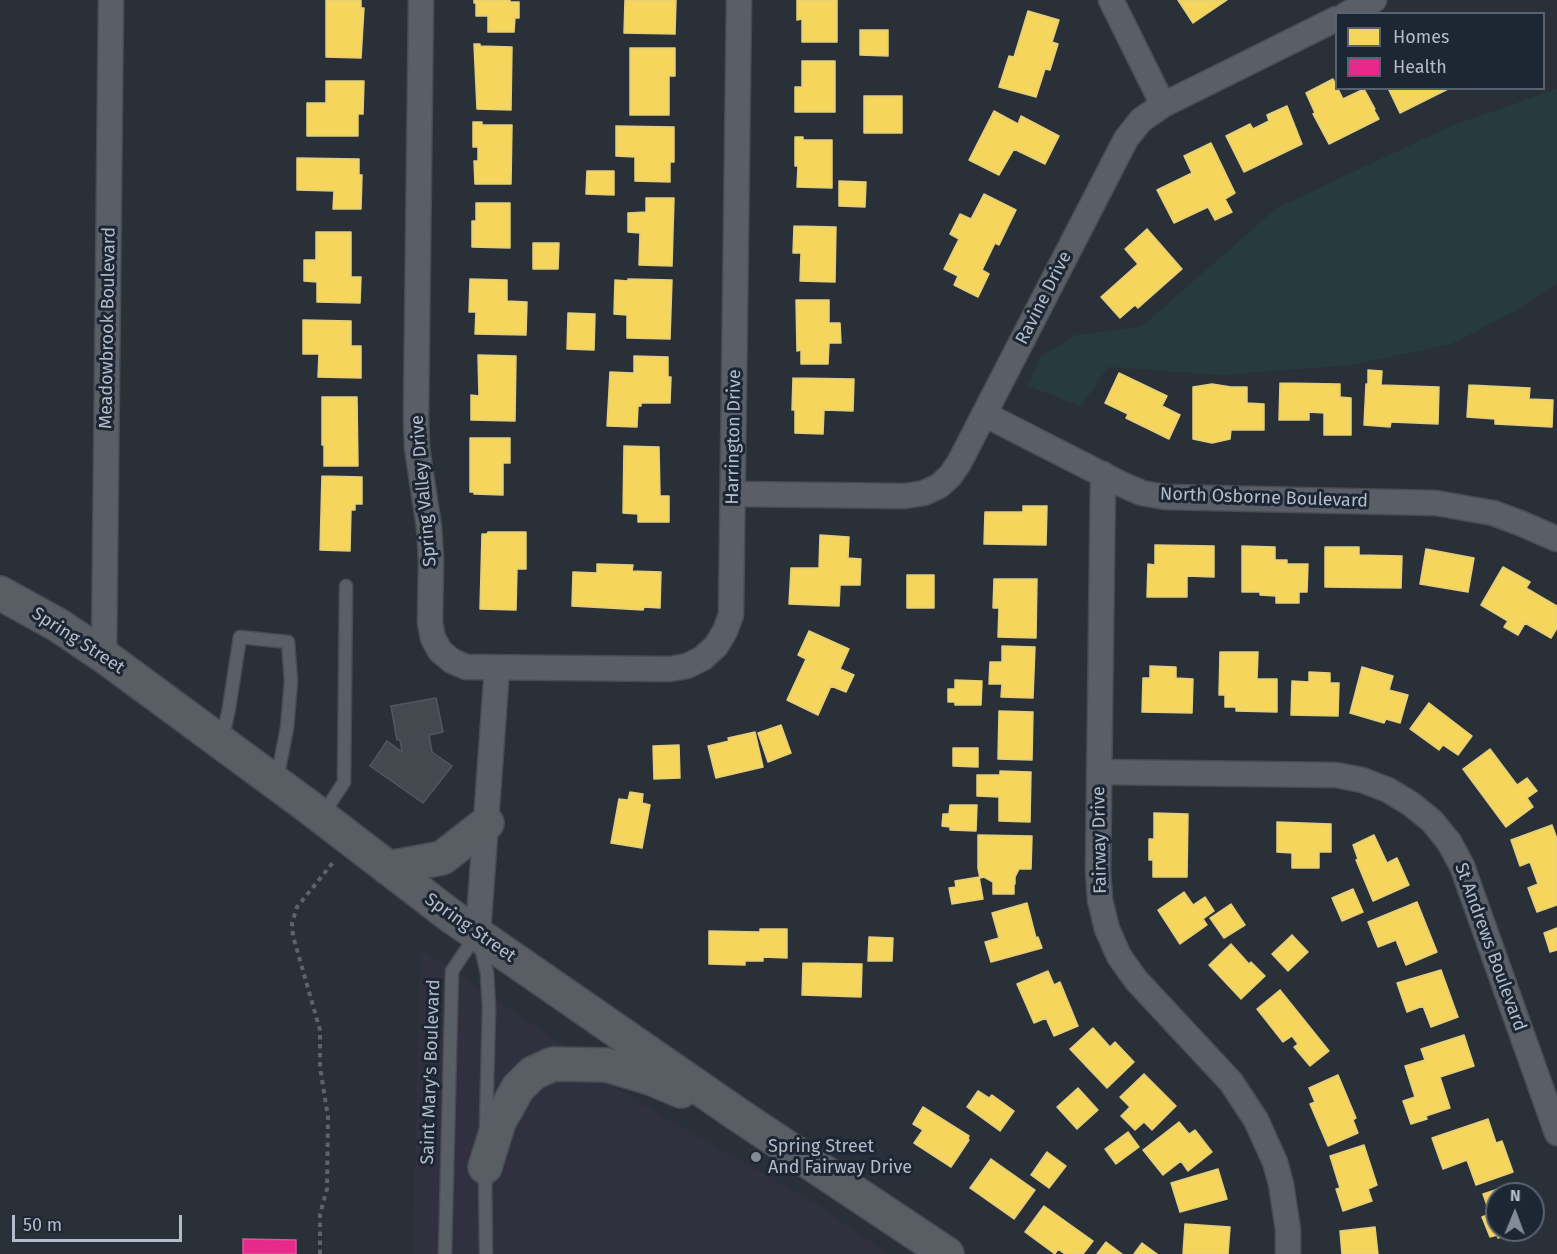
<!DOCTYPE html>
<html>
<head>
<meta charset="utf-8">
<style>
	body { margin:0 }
	#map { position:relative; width:1557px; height:1254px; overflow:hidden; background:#2a3038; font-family:"Fira Sans",sans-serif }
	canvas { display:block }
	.legend { position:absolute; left:1335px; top:12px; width:210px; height:78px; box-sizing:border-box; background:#1d2633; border:2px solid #59626f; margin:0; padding:8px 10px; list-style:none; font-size:18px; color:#b4bcc9 }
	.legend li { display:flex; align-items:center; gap:12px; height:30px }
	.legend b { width:30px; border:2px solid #59626f }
	.north { position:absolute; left:1485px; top:1182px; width:60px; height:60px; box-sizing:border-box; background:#1d2633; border:2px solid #59626f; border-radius:50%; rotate:1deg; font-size:16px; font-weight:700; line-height:24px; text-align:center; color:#b4bcc9 }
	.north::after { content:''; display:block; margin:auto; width:21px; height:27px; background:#848b96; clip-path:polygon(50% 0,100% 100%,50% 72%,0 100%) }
	.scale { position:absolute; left:12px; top:1215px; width:170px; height:27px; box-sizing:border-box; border:3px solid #b4bcc9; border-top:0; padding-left:8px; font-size:18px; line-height:21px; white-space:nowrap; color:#b4bcc9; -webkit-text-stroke:4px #1d2633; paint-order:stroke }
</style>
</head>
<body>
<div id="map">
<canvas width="1557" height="1254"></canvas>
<ul class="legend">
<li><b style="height:16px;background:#f6d55c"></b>Homes</li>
<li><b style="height:16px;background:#e7298a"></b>Health</li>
</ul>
<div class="north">N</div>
<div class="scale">50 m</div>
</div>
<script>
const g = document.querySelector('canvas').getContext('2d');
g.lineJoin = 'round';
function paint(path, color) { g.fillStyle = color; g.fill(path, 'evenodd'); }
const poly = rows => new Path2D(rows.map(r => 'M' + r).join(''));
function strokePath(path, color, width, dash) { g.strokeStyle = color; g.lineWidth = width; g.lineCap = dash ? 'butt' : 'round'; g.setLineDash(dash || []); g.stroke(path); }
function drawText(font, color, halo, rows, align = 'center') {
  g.font = font + ' "Fira Sans",sans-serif'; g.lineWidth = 6; g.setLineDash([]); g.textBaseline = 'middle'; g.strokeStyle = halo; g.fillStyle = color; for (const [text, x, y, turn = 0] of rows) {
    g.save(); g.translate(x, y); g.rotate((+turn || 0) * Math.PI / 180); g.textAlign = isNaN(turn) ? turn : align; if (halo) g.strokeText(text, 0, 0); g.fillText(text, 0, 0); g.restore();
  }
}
const medical = poly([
	[420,948,568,1048,630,1097,817,1204,887,1254,413,1254]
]);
const green = poly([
	[1557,89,1557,283,1515,311,1452,344,1350,365,1221,375,1108,367,1081,406,1028,386,1040,357,1076,335,1141,327,1277,208,1451,126]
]);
const homes = poly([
	[326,0,361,0,361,8,364,8,361,58,326,57,326,0],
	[474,0,510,0,510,2,519,2,519,18,515,18,514,32,488,32,488,16,476,16,476,3,474,3,474,0],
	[625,0,676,0,675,34,624,33,625,0],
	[797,0,837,0,837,42,802,42,802,19,797,20,797,0],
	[1178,0,1227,0,1193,23,1178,0],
	[1028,11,1059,20,1052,42,1058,44,1050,70,1045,69,1036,97,999,87,1009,56,1014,57,1028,11],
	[860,30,888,30,888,56,860,55,860,30],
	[474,44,480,44,480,46,512,47,511,110,477,109,474,44],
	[630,48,675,48,675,76,669,76,669,115,630,115,630,48],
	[802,61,835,61,835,112,795,112,795,87,802,87,802,61],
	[1333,79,1343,99,1364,89,1375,109,1374,110,1379,119,1329,144,1313,114,1315,113,1306,93,1333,79],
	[326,81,364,81,363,114,358,114,358,136,307,136,307,103,326,103,326,81],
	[1388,88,1450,88,1400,113,1388,88],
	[864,96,902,96,902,133,864,133,864,96],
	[1287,106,1302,144,1244,172,1226,136,1250,124,1253,129,1269,121,1267,115,1287,106],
	[994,111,1018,124,1021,116,1059,136,1045,164,1014,149,999,175,969,160,994,111],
	[473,122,482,122,482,125,512,125,511,184,475,184,474,161,478,161,478,147,473,147,473,122],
	[616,126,674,127,674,162,670,162,670,182,635,181,635,157,616,156,616,126],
	[795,137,803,137,803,140,832,140,832,188,797,187,798,166,795,166,795,137],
	[1211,143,1235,193,1225,199,1232,212,1215,220,1208,207,1174,223,1157,190,1192,173,1184,156,1211,143],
	[297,158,359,159,359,175,362,175,361,209,333,209,334,191,297,190,297,158],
	[587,171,614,171,614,195,586,194,587,171],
	[839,181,866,182,865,207,839,206,839,181],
	[984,194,1016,210,999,245,995,243,982,270,989,274,978,297,954,285,958,276,944,269,959,239,950,234,960,214,971,219,984,194],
	[646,198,674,198,672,266,639,265,640,233,628,232,628,213,646,212,646,198],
	[476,203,510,203,510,248,472,247,472,221,476,221,476,203],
	[794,226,836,227,835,282,800,281,801,253,793,253,794,226],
	[1147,229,1182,269,1138,308,1135,305,1120,318,1101,297,1138,264,1125,249,1147,229],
	[316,232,351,232,351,277,361,277,360,303,317,302,317,282,304,281,304,260,316,260,316,232],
	[533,243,559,243,558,269,533,269,533,243],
	[470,279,507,280,507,301,527,302,526,335,475,334,476,312,469,312,470,279],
	[628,279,672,280,670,339,627,338,627,315,614,314,615,280,628,281,628,279],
	[796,300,829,300,829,323,840,323,841,343,829,343,828,364,801,364,801,350,797,351,796,300],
	[568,313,595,314,594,350,567,349,568,313],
	[303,320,351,321,351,346,361,346,361,378,318,377,319,354,303,354,303,320],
	[478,355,516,356,515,421,471,420,471,395,479,396,478,355],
	[634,356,668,357,668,377,671,377,670,403,641,403,641,406,638,406,637,427,607,426,610,372,634,373,634,356],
	[1368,370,1382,371,1381,385,1439,387,1438,424,1391,422,1390,427,1364,425,1366,384,1368,384,1368,370],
	[1119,373,1167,396,1162,406,1180,415,1169,439,1126,418,1128,414,1105,403,1119,373],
	[793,378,854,379,853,411,824,410,823,434,795,433,795,410,792,410,793,378],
	[1280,383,1340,384,1340,397,1351,398,1351,435,1324,435,1324,413,1309,412,1309,420,1279,420,1280,383],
	[1212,384,1231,387,1247,387,1247,403,1264,404,1264,430,1231,430,1230,439,1212,443,1193,439,1193,387,1212,384],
	[1469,385,1530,388,1529,399,1553,400,1552,427,1495,424,1495,419,1467,417,1469,385],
	[322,397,357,397,358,466,324,466,324,445,322,445,322,397],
	[470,438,510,438,510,463,503,463,503,495,474,494,474,492,470,492,470,438],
	[624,446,659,447,660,496,669,496,669,522,638,522,638,514,623,513,624,446],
	[322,476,362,477,362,504,355,504,355,510,351,510,350,551,320,550,322,476],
	[1023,506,1047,506,1046,545,984,544,985,512,1023,512,1023,506],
	[488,532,526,532,526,569,517,569,516,610,480,609,482,534,487,534,488,532],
	[820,535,849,537,848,558,861,559,860,585,840,585,839,606,789,604,791,568,819,568,820,535],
	[1155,545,1214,546,1214,577,1187,576,1187,597,1147,597,1148,564,1155,565,1155,545],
	[1242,546,1275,547,1275,560,1287,560,1287,564,1308,564,1307,592,1299,592,1299,603,1276,603,1276,596,1260,595,1260,592,1242,592,1242,546],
	[1325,547,1359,547,1359,555,1402,556,1401,588,1325,587,1325,547],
	[1426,549,1474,558,1468,592,1420,584,1426,549],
	[597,564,633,565,632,571,661,572,660,608,644,607,643,610,572,606,573,572,597,573,597,564],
	[1503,567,1530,582,1526,588,1557,606,1557,628,1551,638,1525,623,1518,635,1504,627,1508,621,1481,605,1503,567],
	[907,575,934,575,934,608,907,608,907,575],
	[994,579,1037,579,1036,638,998,637,999,608,993,608,994,579],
	[809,631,849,649,840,669,854,675,846,692,831,686,818,715,787,700,806,659,798,655,809,631],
	[1002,646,1035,647,1033,698,1001,697,1002,684,989,684,990,662,1002,662,1002,646],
	[1220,652,1258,652,1257,679,1277,679,1277,712,1236,711,1236,707,1225,707,1225,695,1219,695,1220,652],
	[1150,666,1176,667,1176,678,1193,679,1192,713,1142,712,1143,678,1150,678,1150,666],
	[1362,667,1393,676,1389,690,1408,695,1400,723,1386,719,1384,723,1350,713,1362,667],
	[1309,672,1330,673,1330,683,1339,683,1338,716,1291,715,1292,681,1309,682,1309,672],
	[955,680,982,681,981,705,955,705,955,702,948,702,948,689,955,689,955,680],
	[1429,703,1472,736,1458,755,1443,745,1439,750,1410,729,1429,703],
	[999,711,1033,712,1032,760,998,759,999,711],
	[781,725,791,753,768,762,758,733,781,725],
	[755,732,763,767,716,778,708,746,729,741,728,738,755,732],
	[679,745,680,778,654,779,653,746,679,745],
	[953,748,978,748,978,767,953,766,953,748],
	[1490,749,1517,785,1527,778,1537,791,1527,798,1533,807,1506,827,1463,769,1490,749],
	[1000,771,1031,772,1030,822,999,821,999,797,977,796,977,775,1000,775,1000,771],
	[630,792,643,794,642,803,650,805,642,848,611,843,619,799,628,800,630,792],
	[950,805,977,805,976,831,950,830,950,827,942,826,943,814,949,814,950,805],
	[1154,813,1188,814,1187,877,1153,877,1153,860,1149,860,1149,839,1154,839,1154,813],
	[1277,822,1331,824,1331,852,1319,852,1319,868,1292,868,1292,853,1277,852,1277,822],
	[1552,825,1557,839,1557,905,1537,912,1528,888,1538,884,1530,862,1520,866,1511,840,1552,825],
	[978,835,1032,836,1031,869,1019,869,1015,877,1015,884,1014,884,1014,894,993,894,993,882,984,877,980,878,978,868,978,835],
	[1374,835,1387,863,1397,858,1409,885,1373,901,1356,860,1358,859,1353,845,1374,835],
	[979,877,983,899,952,904,949,888,956,887,955,881,979,877],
	[1353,889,1363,912,1342,921,1332,898,1353,889],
	[1184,892,1193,905,1205,897,1214,911,1203,919,1207,925,1180,944,1158,910,1184,892],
	[1417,902,1437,952,1406,965,1396,940,1378,947,1368,922,1417,902],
	[1027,903,1036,938,1038,937,1042,948,991,962,985,942,999,938,992,913,1027,903],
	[1231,904,1245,925,1224,938,1210,918,1231,904],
	[1557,928,1557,950,1550,952,1544,933,1557,928],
	[760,929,787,929,787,958,763,957,763,961,745,961,745,965,709,964,709,931,760,932,760,929],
	[1292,935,1308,952,1288,971,1272,954,1292,935],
	[869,937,893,938,892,961,868,961,869,937],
	[1231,944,1249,964,1251,962,1265,976,1241,999,1209,965,1231,944],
	[803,963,862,964,861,997,802,995,803,963],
	[1441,970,1458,1017,1431,1027,1423,1006,1407,1012,1397,983,1441,970],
	[1048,971,1054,985,1060,982,1078,1026,1054,1036,1046,1018,1034,1023,1017,984,1048,971],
	[1280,990,1329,1051,1310,1066,1294,1047,1298,1044,1292,1036,1283,1042,1257,1009,1280,990],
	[1093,1028,1110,1047,1115,1042,1134,1062,1107,1088,1070,1049,1093,1028],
	[1464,1035,1474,1066,1440,1077,1450,1108,1426,1116,1427,1119,1411,1124,1403,1101,1415,1097,1405,1066,1425,1060,1421,1049,1464,1035],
	[1144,1074,1176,1106,1152,1130,1144,1122,1135,1130,1121,1116,1130,1107,1120,1097,1144,1074],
	[1338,1075,1356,1118,1353,1120,1358,1133,1328,1146,1310,1104,1315,1102,1309,1088,1338,1075],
	[1078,1088,1098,1110,1077,1129,1057,1107,1078,1088],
	[978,1091,989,1098,992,1095,1014,1111,1000,1131,967,1107,978,1091],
	[923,1107,969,1136,968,1138,969,1140,951,1167,914,1143,923,1130,913,1124,923,1107],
	[1488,1119,1496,1143,1502,1141,1513,1172,1476,1185,1467,1160,1443,1169,1432,1138,1488,1119],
	[1179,1122,1189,1134,1195,1130,1212,1152,1188,1171,1181,1161,1163,1175,1143,1150,1179,1122],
	[1128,1132,1139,1147,1116,1164,1105,1149,1128,1132],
	[1364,1145,1377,1185,1368,1189,1372,1201,1343,1211,1336,1189,1340,1188,1330,1156,1364,1145],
	[1047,1152,1066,1166,1049,1188,1031,1175,1047,1152],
	[991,1159,1035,1190,1014,1219,970,1188,991,1159],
	[1218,1169,1227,1199,1180,1212,1171,1183,1218,1169],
	[1517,1183,1521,1194,1497,1194,1497,1230,1521,1230,1498,1238,1497,1235,1490,1237,1482,1217,1490,1214,1483,1194,1517,1183],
	[1044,1206,1093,1241,1083,1254,1065,1254,1058,1249,1055,1254,1025,1232,1044,1206],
	[1185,1224,1230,1227,1228,1254,1183,1254,1185,1224],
	[1375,1227,1378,1254,1342,1254,1340,1231,1375,1227],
	[1106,1242,1122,1254,1097,1254,1106,1242],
	[1142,1243,1157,1254,1134,1254,1142,1243]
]);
const health = poly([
	[243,1239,296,1240,296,1254,243,1254,243,1239]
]);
const building = poly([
	[436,698,443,732,429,735,432,752,452,766,423,803,370,766,387,741,402,752,400,740,397,740,391,706,436,698]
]);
const path = poly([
	[320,1254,320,1214,327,1189,328,1117,320,1067,320,1030,293,936,292,923,297,907,335,860]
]);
const service = poly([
	[222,741,229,708,240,637,288,642,291,681,287,728,277,779],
	[322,816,344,782,346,586],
	[480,943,487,973,489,1008,486,1126],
	[485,1167,486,1254],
	[445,1254,452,971,477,934]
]);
const minor = poly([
	[421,0,416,416,417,448,429,527,431,559,430,623,433,638,440,651,452,661,466,667,670,669,687,666,703,658,716,646,725,631,731,615,739,0],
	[1111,0,1163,105],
	[1347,14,1374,0],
	[984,414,1121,484,1142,493,1165,497,1436,503,1493,513,1520,523,1557,539],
	[1103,474,1098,871,1100,900,1107,929,1119,956,1136,980,1231,1082,1256,1120,1275,1162,1281,1184,1288,1230,1288,1254],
	[733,494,905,496,924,493,939,486,950,476,959,463,1126,139,1141,120,1163,105,1336,19],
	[104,656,111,0],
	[1099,772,1336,775,1362,780,1388,790,1411,804,1432,821,1449,842,1462,866,1557,1133],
	[478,933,497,668]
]);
const secondary = poly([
	[0,593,58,625,104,656,305,804,451,916,737,1114,947,1254],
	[388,868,442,858,487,823],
	[485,1167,499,1122,518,1088,533,1073,553,1064,607,1065,650,1078,681,1091]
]);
const markers = [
	[756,1157,6,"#848b96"]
];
const streetNames = [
	["Ravine Drive",1044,298,-63],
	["Meadowbrook Boulevard",108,328,-89],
	["Harrington Drive",734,437,-89],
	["Spring Valley Drive",424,491,-95],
	["North Osborne Boulevard",1264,498,2],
	["Spring Street",78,641,33],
	["Fairway Drive",1100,840,-91],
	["Spring Street",470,928,35],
	["St Andrews Boulevard",1490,947,70],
	["Saint Mary's Boulevard",431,1072,-88]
];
const poiNames = [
	["Spring Street",768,1147],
	["And Fairway Drive",768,1168]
];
paint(medical, '#31303e');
paint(green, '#273a3e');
paint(homes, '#f6d55c');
strokePath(homes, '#e2ce7d', 1.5);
paint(health, '#e7298a');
strokePath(health, '#d8559d', 1.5);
paint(building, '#444950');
strokePath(building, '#52575f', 1.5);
strokePath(service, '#484c53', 15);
strokePath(minor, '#484c53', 27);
strokePath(secondary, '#484c53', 36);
strokePath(path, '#5d636a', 4, [4.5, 4.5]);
strokePath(service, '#5a5e66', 12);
strokePath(minor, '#5a5e66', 24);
strokePath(secondary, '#595d64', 33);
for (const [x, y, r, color] of markers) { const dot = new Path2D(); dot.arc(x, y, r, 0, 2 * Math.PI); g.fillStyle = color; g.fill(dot); strokePath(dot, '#1d2633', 2); }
drawText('18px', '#b4bcc9', '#1d2633', streetNames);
drawText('18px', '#b4bcc9', '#1d2633', poiNames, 'left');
</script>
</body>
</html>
